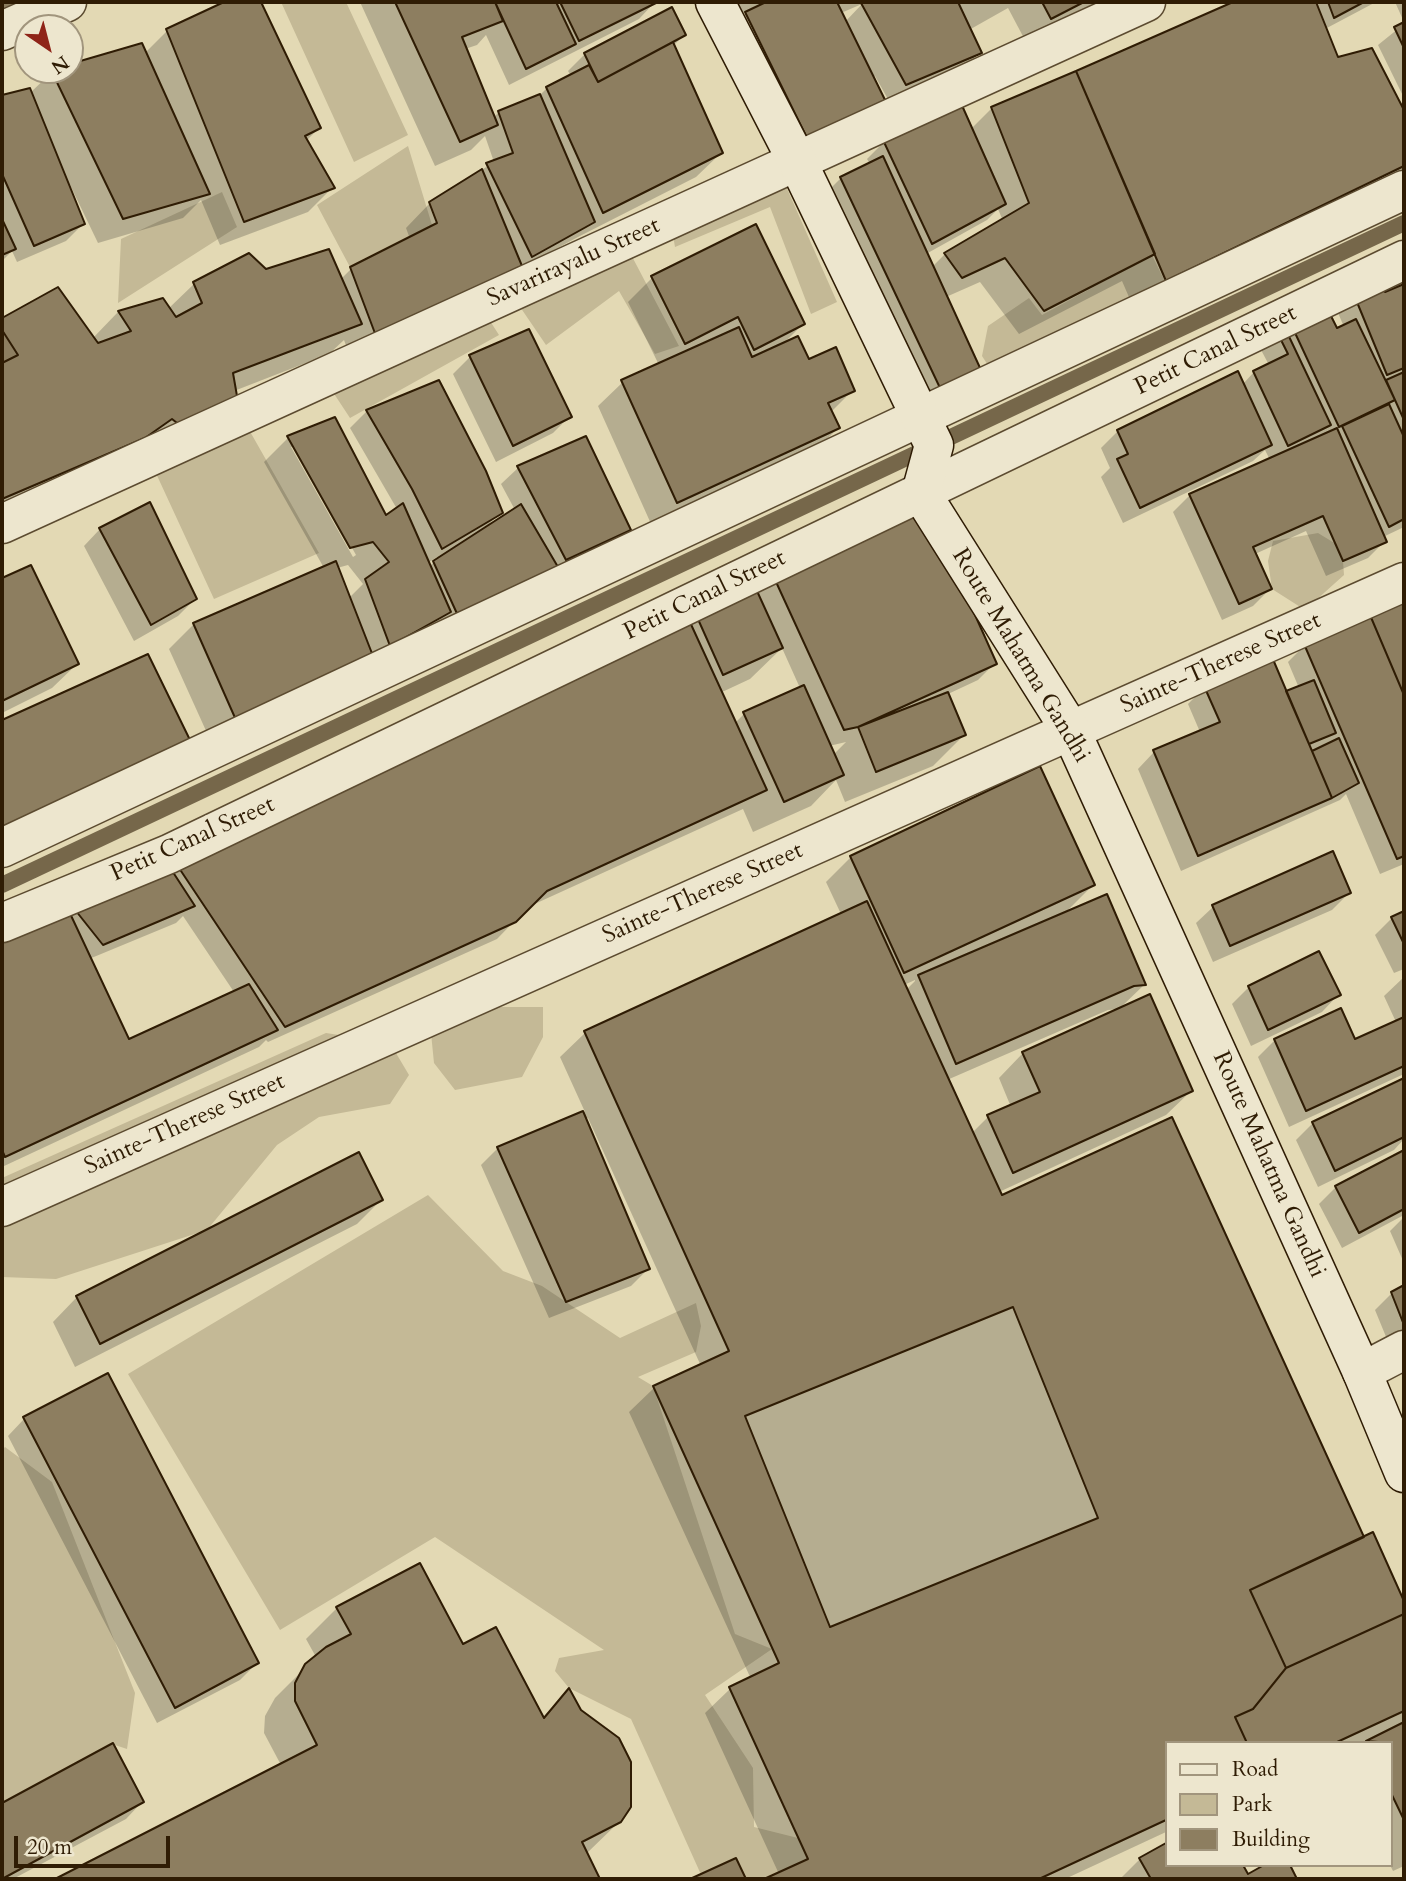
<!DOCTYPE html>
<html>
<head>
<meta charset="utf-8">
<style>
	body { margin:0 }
	#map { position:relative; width:1406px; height:1881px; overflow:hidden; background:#e3d9b4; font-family:Cardo,serif }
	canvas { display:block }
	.frame { position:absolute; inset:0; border:4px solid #2f1c04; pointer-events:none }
	.legend { position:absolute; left:1165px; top:1741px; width:228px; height:126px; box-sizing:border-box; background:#ede6ce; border:2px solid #a1957d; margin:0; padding:9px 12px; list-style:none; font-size:21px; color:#2f1c04 }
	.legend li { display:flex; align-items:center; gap:14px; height:35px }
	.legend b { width:35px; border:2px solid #a1957d }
	.north { position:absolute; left:14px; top:14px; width:70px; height:70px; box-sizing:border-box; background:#ede6ce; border:2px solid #a1957d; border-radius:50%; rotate:145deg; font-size:19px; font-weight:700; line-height:28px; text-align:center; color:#2f1c04 }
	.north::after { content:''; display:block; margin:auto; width:24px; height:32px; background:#8f2418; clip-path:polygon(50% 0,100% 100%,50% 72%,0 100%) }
	.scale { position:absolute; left:14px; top:1836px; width:156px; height:32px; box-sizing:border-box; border:4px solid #2f1c04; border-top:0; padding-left:9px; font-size:21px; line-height:24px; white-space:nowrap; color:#2f1c04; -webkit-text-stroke:5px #ede6ce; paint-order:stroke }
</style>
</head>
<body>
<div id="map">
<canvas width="1406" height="1881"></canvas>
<div class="frame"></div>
<ul class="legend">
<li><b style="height:9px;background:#ede6ce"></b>Road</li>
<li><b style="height:19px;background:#c4b996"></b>Park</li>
<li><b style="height:19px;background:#8d7e60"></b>Building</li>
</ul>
<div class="north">N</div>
<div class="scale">20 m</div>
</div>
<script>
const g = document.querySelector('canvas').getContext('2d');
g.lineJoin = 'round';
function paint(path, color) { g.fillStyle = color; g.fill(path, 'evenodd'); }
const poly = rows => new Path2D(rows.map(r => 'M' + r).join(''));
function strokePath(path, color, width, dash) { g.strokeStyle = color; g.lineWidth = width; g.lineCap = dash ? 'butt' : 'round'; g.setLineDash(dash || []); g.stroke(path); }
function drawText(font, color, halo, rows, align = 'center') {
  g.font = font + ' Cardo,serif'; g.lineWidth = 7; g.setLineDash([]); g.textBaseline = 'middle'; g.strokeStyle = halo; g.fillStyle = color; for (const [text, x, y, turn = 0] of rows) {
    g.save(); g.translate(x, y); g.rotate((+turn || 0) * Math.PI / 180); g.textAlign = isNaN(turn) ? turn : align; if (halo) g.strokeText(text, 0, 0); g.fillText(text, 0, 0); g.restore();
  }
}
const green = poly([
	[281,2,346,2,408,135,354,162],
	[408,146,432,225,350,267,317,205],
	[781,175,837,302,811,314,770,207,675,247,671,224],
	[222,192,237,227,118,303,121,239],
	[627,247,679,346,655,354,619,291,546,345,514,298],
	[1152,255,1172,296,995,376,982,356,988,326,1029,298,1042,315],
	[483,310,499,335,350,418,325,380],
	[248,428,319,553,214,599,154,469],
	[1318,533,1336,544,1343,561,1344,575,1305,610,1272,589,1268,561,1273,541],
	[447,1007,543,1007,543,1037,522,1077,455,1090,434,1063,431,1033],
	[326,1033,390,1043,409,1075,390,1104,319,1117,277,1145,207,1230,56,1279,2,1277,2,1178],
	[428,1195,503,1271,542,1286,620,1338,696,1303,701,1326,696,1352,638,1377,653,1386,735,1634,772,1649,705,1695,753,1768,754,1827,798,1838,816,1855,764,1879,703,1879,631,1719,569,1688,555,1671,559,1658,604,1650,435,1537,280,1630,128,1374],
	[5,1447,52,1482,135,1693,127,1749,112,1744,2,1803,2,1450]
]);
const shadow = poly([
	[228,2,259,2,319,128,306,141,332,188,308,212,220,245,201,200,183,218,98,243,70,185,68,186,83,224,66,241,17,262,12,251,2,261,2,97,29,90,30,93,52,72,145,53,167,31],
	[360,2,655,2,639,19,509,85,486,35,477,45,465,49,493,118,499,112,539,96,547,88,571,76,568,71,585,54,684,35,673,46,721,153,696,177,578,237,351,359,344,340,329,354,234,391,204,426,2,516,2,320,57,290,92,339,118,312,162,300,168,309,194,284,266,271,341,279,351,269,410,239,406,228,430,203,494,162,485,136,471,150,435,166],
	[710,2,1104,2,1026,42,1008,8,969,30,980,52,963,69,889,101,875,76,872,78,785,167,722,37,749,10,720,23],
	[862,4,845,22,841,13],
	[1238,2,1376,2,1325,29,1337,59,1371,50,1404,114,1404,176,1135,311,1122,281,1019,334,980,282,946,297,979,369,916,414,816,203,841,178,870,164,867,159,884,142,971,129,992,108],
	[998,209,1003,221,945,254,932,267,926,254,987,220],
	[1395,2,1404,2,1404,22],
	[1404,24,1404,98,1378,45],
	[1404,271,1404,527,1383,537,1385,541,1368,558,1326,576,1306,531,1255,554,1270,589,1253,606,1222,620,1173,512,1191,494,1270,460,1265,450,1253,461,1123,523,1101,477,1110,468,1101,448,1118,431,1242,385,1254,372,1269,365,1260,348,1277,331,1336,330,1344,327,1336,308,1393,291,1390,285],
	[652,278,803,324,781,346,853,390,831,412,838,428,813,453,652,526,598,406,623,382,659,365,628,302],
	[470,357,570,416,553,433,496,462,453,374],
	[367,411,501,512,487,526,515,510,501,484,518,468,585,438,629,529,612,546,212,744,169,649,194,624,324,568,264,462,288,438,385,517,397,509,350,428],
	[291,447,296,447,356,555,353,557],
	[437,557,438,558,429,567,428,563],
	[348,565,363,584,349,598,337,568],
	[100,529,195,599,178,616,134,641,84,546],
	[30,567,77,664,52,688,2,713,2,580],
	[772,572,995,663,978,680,948,694,964,735,933,766,845,802,836,780,811,806,753,832,743,809,528,907,497,939,268,1042,266,1040,259,1047,2,1167,2,938],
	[782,648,800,688,744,714,734,724,720,693,750,679],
	[846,742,833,755,829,746],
	[183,916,234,992,128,1042,89,959,176,923],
	[1404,602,1404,864,1380,874,1346,794,1340,800,1181,871,1138,769,1154,752,1200,732,1188,704,1205,687,1285,693,1299,688,1288,662,1305,645],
	[147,656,2,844,2,722],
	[851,857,1093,885,1064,914,1144,985,1119,1009,1108,1010,947,1080,972,1133,988,1117,1011,1107,999,1078,1023,1053,1191,1091,1166,1115,999,1192,1363,1540,1372,1534,1404,1605,1404,1866,1393,1871,1390,1865,1390,1743,1367,1743,1371,1738,1361,1743,1166,1743,1166,1832,1065,1879,769,1879,779,1874,705,1713,730,1689,751,1679,629,1412,654,1388,701,1366,588,1118,585,1119,648,1269,631,1286,549,1318,481,1165,498,1148,585,1112,560,1057,585,1033,841,914,826,882],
	[915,980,915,981,906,990,904,985],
	[1349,893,1332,910,1213,962,1196,923,1213,907],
	[1404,913,1404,969,1394,973,1375,935,1392,918],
	[1404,977,1404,1074,1289,1127,1258,1057,1275,1040,1341,1011,1354,1041,1396,1022,1384,996],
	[1249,987,1338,995,1322,1012,1251,1046,1232,1004],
	[1404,1080,1404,1139,1394,1150,1318,1187,1296,1140,1313,1123],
	[1404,1152,1404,1215,1342,1248,1319,1204,1336,1187],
	[381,1200,357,1224,75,1367,53,1322,77,1297],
	[1404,1217,1404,1263,1390,1231],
	[1404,1287,1404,1357,1396,1361,1375,1310,1392,1293],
	[24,1419,257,1663,240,1680,157,1723,8,1436],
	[337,1608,462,1646,542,1718,569,1691,620,1821,586,1854,598,1879,58,1879,281,1765,264,1733,265,1716,275,1698,316,1657,306,1639],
	[112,1746,142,1802,126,1819,13,1879,2,1879,2,1805],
	[1166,1845,1166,1865,1247,1877,1288,1865,1295,1879,1120,1879,1140,1859]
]);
const stream = poly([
	[2,885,1404,223]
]);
const building = poly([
	[2,2,29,2,2,13,2,2],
	[224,2,261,2,321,128,305,136,335,188,244,222,166,29,224,2],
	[395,2,495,2,503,21,462,37,498,125,460,142,395,2],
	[495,2,556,2,576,44,526,69,495,2],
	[560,2,658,2,579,41,560,2],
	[766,2,837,2,888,106,810,144,745,12,766,2],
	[865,2,958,2,982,53,906,85,861,3,865,2],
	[1042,2,1084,2,1051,19,1042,2],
	[1233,2,1316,2,1338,57,1372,48,1404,110,1404,166,1166,281,1076,71,1233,2],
	[1328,2,1364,2,1334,18,1328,2],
	[672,7,686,35,598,82,584,53,672,7],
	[1404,22,1404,48,1394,27,1404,22],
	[673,42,723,153,603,213,546,87,589,65,598,82,673,42],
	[142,43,210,194,123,219,51,70,70,70,70,64,142,43],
	[1076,71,1155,254,1044,311,1005,258,962,278,944,253,1029,203,991,107,1076,71],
	[30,88,85,224,34,246,2,174,2,95,30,88],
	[540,94,595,222,532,257,486,163,513,153,498,111,540,94],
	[960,101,1006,204,932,244,883,140,960,101],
	[883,156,981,370,941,390,840,177,883,156],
	[482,169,522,266,376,336,350,267,437,223,429,202,482,169],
	[2,219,16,249,2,255,2,219],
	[756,224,805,324,754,350,738,317,685,344,651,276,756,224],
	[329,249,362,324,233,373,237,396,182,427,172,419,145,438,2,499,2,363,18,355,2,330,2,318,58,287,98,343,131,331,118,311,163,298,176,317,202,303,193,282,249,253,266,269,329,249],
	[1380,279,1385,292,1404,284,1404,368,1387,375,1352,290,1380,279],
	[1325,304,1337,328,1356,319,1395,400,1339,427,1289,320,1325,304],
	[1284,326,1331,425,1288,446,1253,371,1288,354,1276,330,1284,326],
	[739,327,752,357,798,336,809,359,836,347,855,391,828,403,840,428,677,503,621,380,739,327],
	[529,329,572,417,513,446,469,355,529,329],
	[2,330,18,355,2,363,2,330],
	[1238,371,1272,445,1140,508,1117,459,1128,454,1117,430,1238,371],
	[1404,372,1404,420,1386,380,1404,372],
	[439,380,486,471,503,513,442,549,412,489,366,410,439,380],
	[1389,404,1404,437,1404,519,1389,527,1342,426,1389,404],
	[335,417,386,515,403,503,451,612,390,646,365,579,389,562,373,542,350,548,287,436,335,417],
	[1337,428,1387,542,1343,561,1323,516,1253,547,1272,589,1239,604,1189,494,1337,428],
	[586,436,631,530,566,560,517,466,586,436],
	[924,501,997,664,858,727,844,730,771,571,924,501],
	[150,502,197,599,151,625,99,528,150,502],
	[521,504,558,567,459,618,433,561,521,504],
	[336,561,373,656,236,720,193,623,336,561],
	[31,565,79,664,2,701,2,578,31,565],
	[752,580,783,648,723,675,693,608,752,580],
	[1404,599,1404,695,1370,615,1404,599],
	[1370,615,1404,695,1404,856,1397,859,1304,644,1370,615],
	[689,620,767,790,547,891,516,922,285,1027,173,859,689,620],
	[148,654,190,740,2,833,2,720,148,654],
	[1272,657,1332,798,1198,856,1153,750,1220,722,1204,686,1272,657],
	[1314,680,1336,733,1309,744,1286,691,1314,680],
	[804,685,844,775,784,802,743,712,804,685],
	[948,692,966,735,876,772,858,727,948,692],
	[1339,738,1359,783,1332,798,1312,751,1339,738],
	[1040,766,1095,885,904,973,850,856,1040,766],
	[1333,851,1351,893,1230,946,1212,905,1333,851],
	[167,863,195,906,103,945,72,906,167,863],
	[1107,894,1146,985,1134,986,956,1064,918,975,1107,894],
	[867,901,1002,1195,1172,1117,1364,1537,1250,1590,1286,1668,1253,1709,1235,1717,1247,1743,1166,1743,1166,1820,1039,1879,764,1879,808,1859,729,1687,779,1663,653,1386,729,1351,584,1031,867,901],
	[67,907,129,1039,249,984,278,1030,5,1157,2,1150,2,937,67,907],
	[1404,911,1404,944,1391,917,1404,911],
	[1319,951,1341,995,1268,1030,1248,986,1319,951],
	[1150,994,1193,1091,1013,1173,987,1115,1040,1092,1022,1052,1150,994],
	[1341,1008,1355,1039,1404,1017,1404,1066,1306,1111,1274,1039,1341,1008],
	[1404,1078,1404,1137,1335,1171,1312,1122,1404,1078],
	[583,1111,650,1269,566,1302,497,1147,583,1111],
	[1404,1150,1404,1209,1359,1233,1335,1186,1404,1150],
	[359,1152,383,1200,100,1344,76,1296,359,1152],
	[1404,1285,1404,1325,1391,1292,1404,1285],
	[1013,1307,1098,1518,830,1627,745,1416,1013,1307],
	[108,1373,259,1663,175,1708,23,1417,108,1373],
	[1373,1532,1404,1601,1404,1614,1286,1668,1250,1590,1373,1532],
	[420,1563,463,1644,496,1627,544,1718,569,1688,581,1710,619,1738,631,1762,631,1807,621,1822,582,1842,600,1879,55,1879,317,1745,295,1701,295,1683,305,1664,326,1647,351,1634,336,1607,420,1563],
	[1404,1614,1404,1711,1335,1743,1247,1743,1235,1717,1253,1709,1286,1668,1404,1614],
	[1404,1722,1404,1820,1390,1791,1390,1743,1366,1741,1404,1722],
	[113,1743,144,1802,2,1879,2,1803,113,1743],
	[1166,1843,1166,1865,1243,1865,1248,1874,1264,1865,1290,1865,1297,1879,1151,1879,1139,1858,1166,1843],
	[736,1858,746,1879,690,1879,736,1858]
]);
const street = poly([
	[2,31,67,2],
	[2,524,1146,2],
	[2,848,1404,190],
	[2,923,169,854,1404,260],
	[2,1207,1404,582],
	[1362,1372,1404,1350]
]);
const secondary = poly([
	[715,2,797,161,934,445,921,493,1071,731,1362,1372,1404,1473]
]);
const streetNames = [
	["Savarirayalu Street",574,263,-24],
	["Petit Canal Street",1216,351,-26],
	["Petit Canal Street",705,596,-26],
	["Route Mahatma Gandhi",1020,656,59],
	["Sainte-Therese Street",1221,664,-24],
	["Petit Canal Street",193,840,-24],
	["Sainte-Therese Street",703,894,-24],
	["Sainte-Therese Street",185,1125,-24],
	["Route Mahatma Gandhi",1268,1165,66]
];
paint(green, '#c4b996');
paint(shadow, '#0003');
strokePath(stream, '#76674a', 16);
paint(building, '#8d7e60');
strokePath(building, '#2f1c04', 2);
strokePath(street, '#5c4b30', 41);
strokePath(secondary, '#2f1c04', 41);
strokePath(street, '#ede6ce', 38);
strokePath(secondary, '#ede6ce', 38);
drawText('24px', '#2f1c04', '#ede6ce', streetNames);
</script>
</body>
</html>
